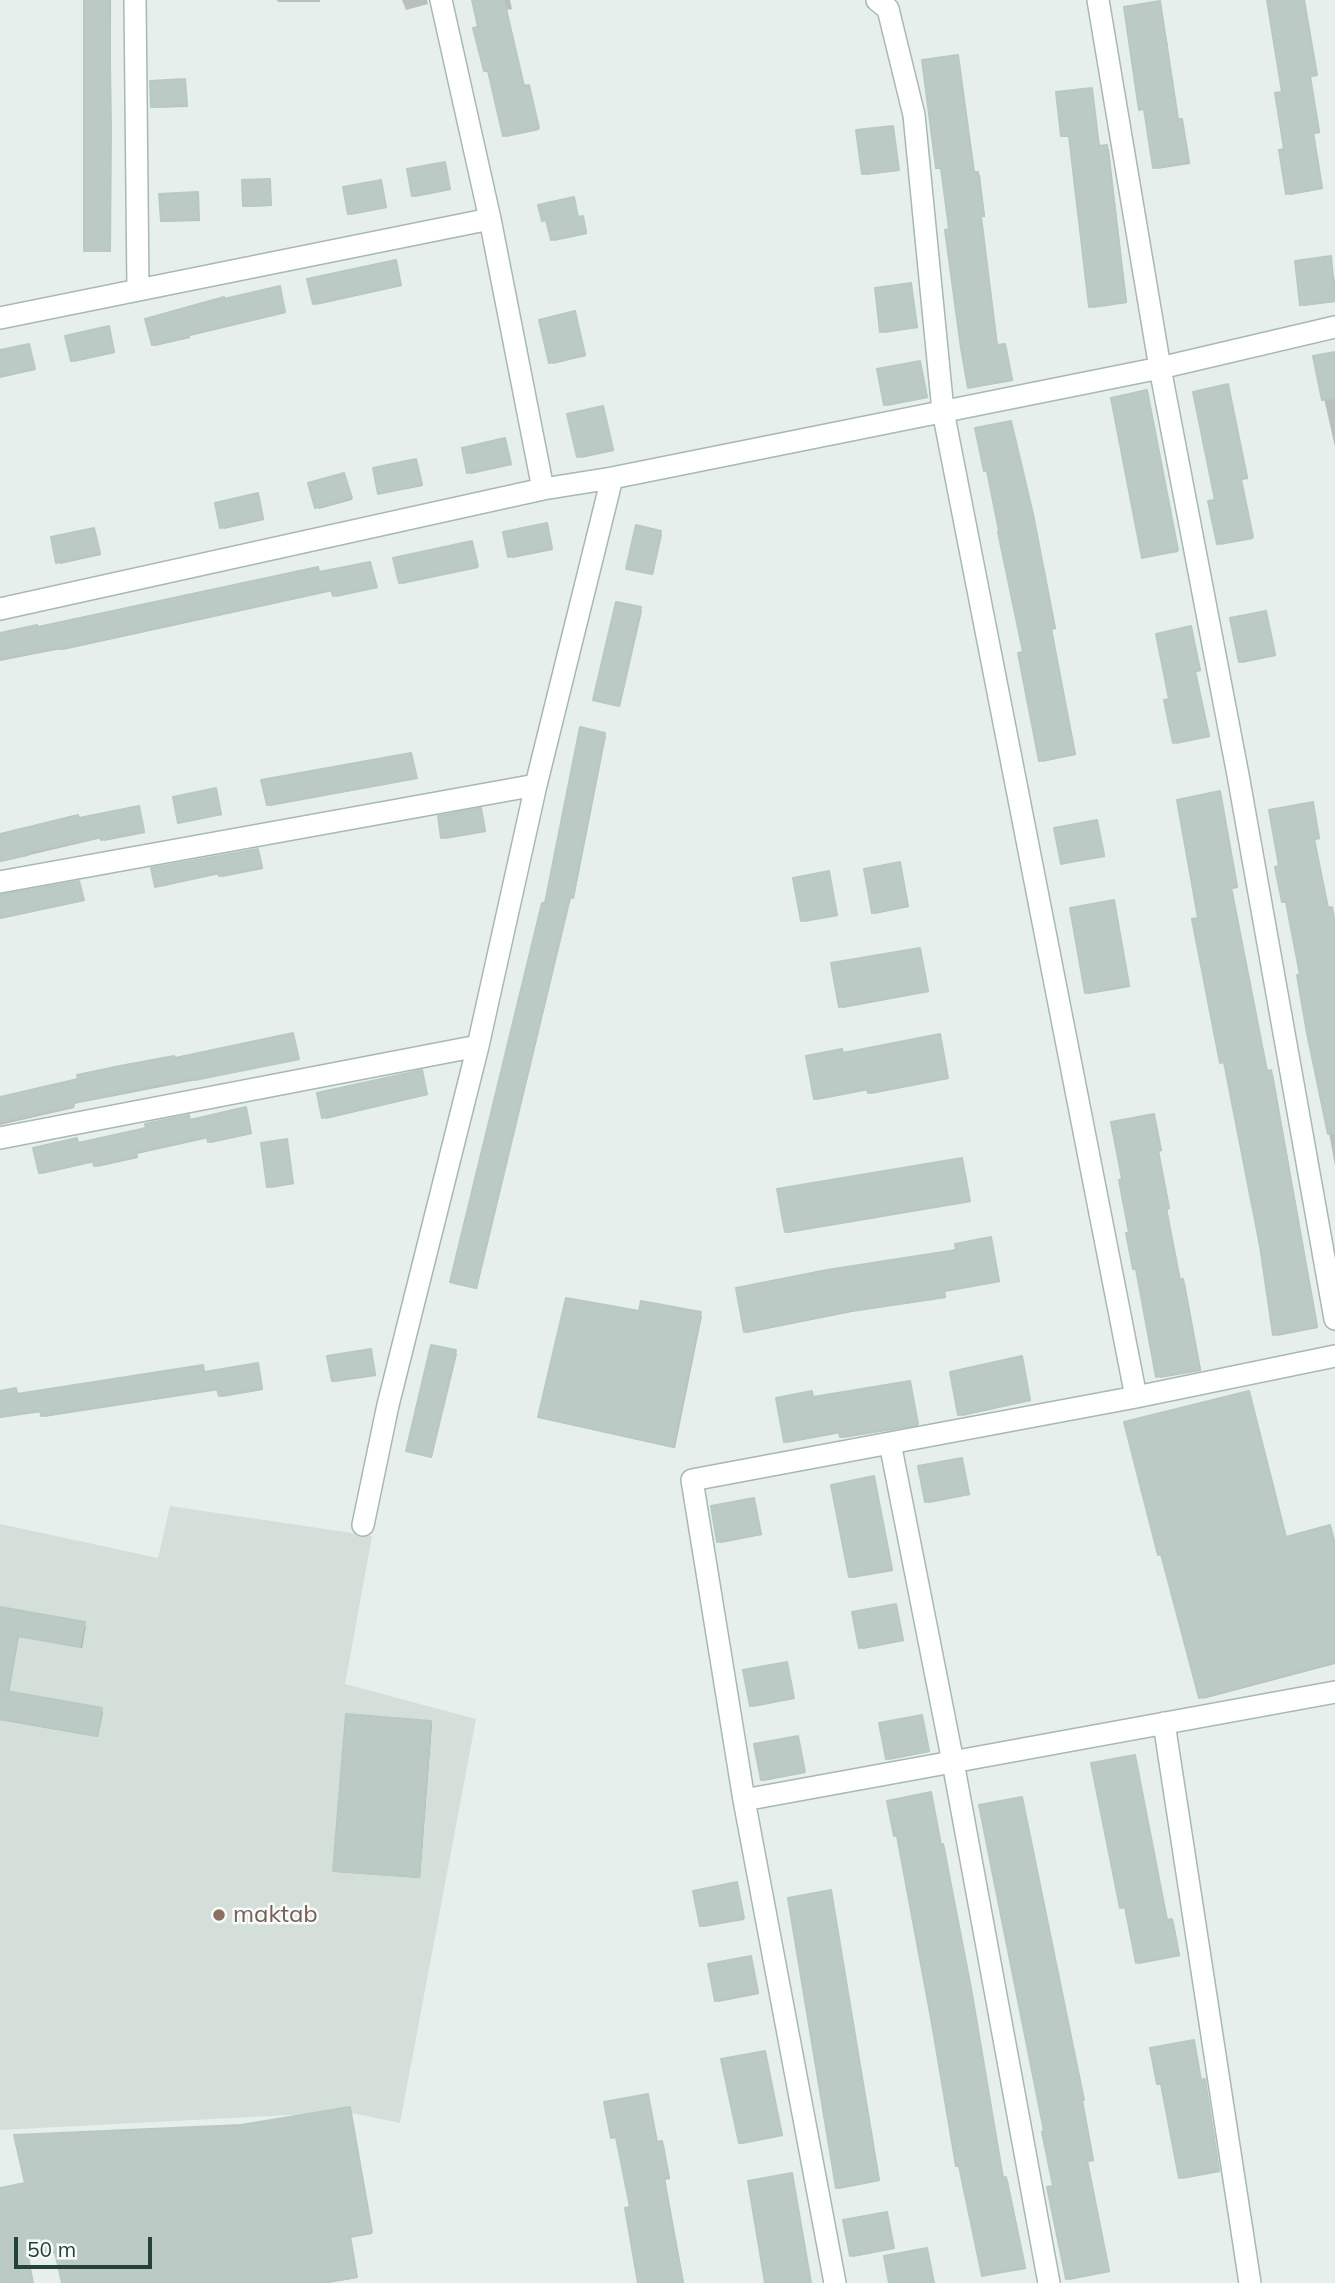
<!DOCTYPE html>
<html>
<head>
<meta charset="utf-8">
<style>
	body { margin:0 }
	#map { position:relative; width:1335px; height:2283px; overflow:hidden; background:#e6efeb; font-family:Mulish,sans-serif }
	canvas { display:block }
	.scale { position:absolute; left:14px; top:2237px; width:138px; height:32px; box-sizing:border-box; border:4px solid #24423a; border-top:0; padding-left:9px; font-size:21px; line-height:24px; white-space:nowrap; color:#24423a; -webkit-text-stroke:5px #f7fbf9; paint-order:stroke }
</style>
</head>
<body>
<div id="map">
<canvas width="1335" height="2283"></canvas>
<div class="scale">50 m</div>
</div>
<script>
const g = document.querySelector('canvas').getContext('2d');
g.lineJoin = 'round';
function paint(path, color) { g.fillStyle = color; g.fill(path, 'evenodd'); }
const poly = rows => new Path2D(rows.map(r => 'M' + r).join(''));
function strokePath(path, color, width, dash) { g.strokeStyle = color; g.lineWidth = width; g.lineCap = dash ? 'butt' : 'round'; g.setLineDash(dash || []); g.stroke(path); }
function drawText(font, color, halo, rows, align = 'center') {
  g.font = font + ' Mulish,sans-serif'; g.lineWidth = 5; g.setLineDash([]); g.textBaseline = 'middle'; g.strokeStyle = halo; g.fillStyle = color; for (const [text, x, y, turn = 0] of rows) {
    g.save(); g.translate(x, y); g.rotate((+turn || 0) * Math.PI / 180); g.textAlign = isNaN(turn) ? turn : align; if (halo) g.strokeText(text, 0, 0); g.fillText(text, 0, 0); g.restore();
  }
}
const built = poly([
	[170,1506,372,1536,345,1684,476,1719,400,2123,347,2112,0,2130,0,1524,158,1558]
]);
const shadow = poly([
	[86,0,111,0,111,252,86,250],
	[277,0,320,0,320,2,278,2],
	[402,0,427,0,428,4,406,10],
	[474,0,510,0,512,9,507,10,525,88,530,89,539,130,506,137,504,136,490,72,485,71,480,29],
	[1269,0,1305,0,1317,76,1310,77,1320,133,1314,134,1323,189,1290,195,1288,193,1284,94],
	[1160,3,1168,46,1166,47,1178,121,1183,122,1190,164,1157,169,1145,110,1140,109],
	[958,57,974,174,980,175,985,217,981,217,998,347,1006,347,1013,381,972,388,943,169,938,167],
	[185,81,188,107,155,108,153,106],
	[1091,90,1100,148,1109,149,1127,303,1093,308,1071,137,1063,136],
	[892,128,899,171,866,175,864,174],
	[444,164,451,190,415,197,414,195],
	[269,180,272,206,246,207,245,206],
	[381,182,387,208,351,215,350,213],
	[197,194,200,221,164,222,162,220],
	[573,199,579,219,584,220,587,234,554,241,549,221,543,220],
	[1330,258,1335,281,1335,302,1304,306,1302,304],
	[395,262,402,286,316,305,315,303],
	[911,285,918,328,884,333,882,331],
	[279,288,286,313,190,336,190,338,155,346,153,344,225,300],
	[575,313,586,356,553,364,551,362],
	[108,328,115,353,74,362,73,360],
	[28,346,35,370,0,378,0,352],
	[1335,354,1335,447,1315,358],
	[920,363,928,398,887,406,885,404],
	[1228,386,1248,479,1241,480,1253,539,1220,545,1217,501],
	[1148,394,1178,552,1145,558,1143,557],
	[602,408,614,451,581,458,579,456],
	[1012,424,1034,517,1056,629,1051,630,1076,755,1042,762,1025,653,989,472,985,470],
	[505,440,512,465,471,474,469,472],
	[416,461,423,486,382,494,380,493],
	[344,474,352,500,319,509,317,507],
	[257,495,264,520,224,529,222,527],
	[546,525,553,550,512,558,510,556],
	[94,530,101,555,60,564,58,562],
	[660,533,662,535,653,575,630,570],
	[472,543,478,568,402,584,401,583],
	[369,564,378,588,336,597,333,591,63,650,61,649,0,661,0,635,317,568,320,574],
	[640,609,642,611,620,707,597,702,595,700],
	[1265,613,1276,656,1242,663,1240,661],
	[1191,628,1201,671,1196,672,1210,737,1176,744,1171,700],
	[604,735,606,736,574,898,571,898,477,1289,454,1284,452,1282,546,905],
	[411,755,417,779,270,806,268,804],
	[216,790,222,815,182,823,180,822],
	[1220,793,1238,888,1232,889,1268,1073,1273,1074,1318,1328,1277,1336,1226,1063,1222,1062],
	[1312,804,1320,839,1315,840,1329,910,1333,911,1335,923,1335,1166,1288,903,1283,901,1281,867],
	[138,808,145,833,104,841,102,838,0,862,0,836],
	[481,810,486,832,445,839,443,837],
	[1097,821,1105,857,1064,864,1062,863],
	[257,851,263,869,222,877,220,874,159,887,157,886],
	[899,864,909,907,875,914,874,912],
	[828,873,838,916,804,922,803,920],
	[79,883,84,901,0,919,0,896],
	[1113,902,1130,987,1089,994,1087,992],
	[919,950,929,992,843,1008,841,1006],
	[292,1035,299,1060,74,1104,74,1108,0,1125,0,1098],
	[939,1036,948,1079,871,1094,869,1090,817,1100,816,1098,841,1051,843,1054],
	[421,1072,428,1095,326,1119,324,1118,319,1095],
	[245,1109,252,1134,211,1143,209,1138,137,1154,138,1158,97,1167,95,1162,42,1174,40,1172,76,1140,78,1144,148,1129,188,1117,190,1121],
	[1153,1116,1162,1151,1159,1152,1170,1209,1167,1210,1181,1282,1185,1283,1201,1371,1160,1378,1138,1270,1134,1269,1131,1234],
	[286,1141,294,1184,271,1188,269,1186],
	[961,1160,971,1202,788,1233,786,1231],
	[991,1239,1000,1282,945,1292,946,1298,852,1312,747,1333,745,1331],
	[642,1303,702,1316,675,1448,542,1418,540,1416,641,1313],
	[370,1351,376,1376,335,1382,333,1381],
	[455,1352,457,1354,432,1457,409,1452,408,1450],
	[1021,1358,1031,1401,962,1416,960,1415],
	[257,1365,263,1390,222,1397,219,1390,44,1417,42,1412,0,1418,0,1392,15,1390,17,1396,202,1367,205,1374],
	[909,1383,918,1426,843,1438,841,1433,787,1443,786,1441,811,1393,814,1398],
	[1248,1393,1287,1539,1329,1527,1331,1529,1335,1544,1335,1664,1203,1699,1163,1555,1160,1554],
	[961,1460,970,1495,929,1503,927,1501],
	[874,1478,893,1571,852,1578,850,1576],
	[753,1500,762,1535,721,1543,719,1541],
	[895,1606,904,1641,863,1649,861,1647],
	[0,1609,86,1626,82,1648,19,1636,9,1693,101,1710,103,1712,98,1737,0,1720],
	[786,1664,794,1699,753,1707,751,1705],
	[922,1717,930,1752,889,1760,887,1758],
	[430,1722,432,1724,420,1878,337,1872,335,1870],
	[797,1738,805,1773,764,1781,763,1779],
	[1134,1757,1168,1922,1174,1923,1180,1956,1139,1964,1127,1909,1121,1908],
	[930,1794,942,1846,945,1848,1004,2180,1008,2181,1026,2269,985,2276,961,2167,957,2166,898,1837,896,1835],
	[1022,1799,1084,2101,1083,2102,1094,2161,1088,2162,1110,2272,1069,2280,1055,2187],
	[736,1884,744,1920,703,1927,702,1925],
	[831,1892,880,2181,839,2189,838,2187],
	[751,1958,759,1994,718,2002,716,2000],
	[1193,2042,1202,2082,1206,2083,1220,2172,1182,2179,1163,2085,1159,2083],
	[764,2053,783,2136,742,2144,740,2142],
	[647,2095,658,2144,664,2145,670,2179,665,2180,684,2283,641,2283,632,2208,618,2138,612,2137],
	[350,2108,372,2234,350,2238,357,2278,329,2283,63,2283,57,2253,29,2258,33,2283,0,2283,0,2190,27,2185,241,2126],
	[886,2214,894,2249,853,2257,852,2255]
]);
const building = poly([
	[84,0,109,0,111,128,110,251,84,251,84,0],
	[472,0,504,0,524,86,529,85,539,128,503,136,488,71,484,71,473,28,478,27,472,0],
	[1267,0,1304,0,1317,75,1310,76,1319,131,1313,132,1322,188,1286,194,1279,150,1284,149,1275,93,1282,92,1267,0],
	[1160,1,1178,119,1182,119,1189,162,1153,168,1144,109,1139,110,1124,7,1160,1],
	[958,55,974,172,978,172,984,215,981,216,997,345,1005,344,1012,379,968,388,961,348,945,230,949,229,941,168,936,168,922,60,958,55],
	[185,79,187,105,151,107,150,81,185,79],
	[1092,88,1099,146,1107,145,1126,302,1089,307,1069,136,1061,136,1056,92,1092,88],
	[893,126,899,170,862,174,856,130,893,126],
	[445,162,450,189,412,196,407,169,445,162],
	[270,179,271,205,243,206,242,180,270,179],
	[381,180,386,207,348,214,343,187,381,180],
	[198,192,199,219,161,221,159,194,198,192],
	[574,197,578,217,583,216,586,232,551,240,546,220,542,221,538,205,574,197],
	[1331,256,1335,301,1300,305,1295,261,1331,256],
	[396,260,401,285,313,304,307,279,396,260],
	[911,283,917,327,880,332,875,288,911,283],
	[280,286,285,312,189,334,189,336,152,345,145,319,224,297,224,299,280,286],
	[575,311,585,355,549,363,539,320,575,311],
	[109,326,114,352,71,361,65,336,109,326],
	[29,344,35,369,0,376,0,350,29,344],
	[1335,352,1335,397,1322,400,1313,356,1335,352],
	[920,361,927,397,884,405,877,369,920,361],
	[1228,384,1247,477,1241,479,1253,537,1217,544,1208,501,1215,500,1193,392,1228,384],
	[1147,390,1178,550,1142,558,1111,398,1147,390],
	[603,406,613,449,577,457,567,414,603,406],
	[1011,421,1033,514,1055,628,1051,628,1075,754,1039,761,1018,653,1023,652,998,532,999,531,987,471,984,471,975,428,1011,421],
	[505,438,511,464,467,473,462,448,505,438],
	[416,459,422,484,378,494,373,468,416,459],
	[344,473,352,498,315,508,308,483,344,473],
	[258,493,263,518,220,528,215,503,258,493],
	[547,523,552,548,508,557,503,532,547,523],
	[636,525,661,531,652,574,626,569,636,525],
	[94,528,100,553,56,563,51,537,94,528],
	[472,541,478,566,399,583,393,558,472,541],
	[370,562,377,587,333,596,331,590,60,649,59,647,0,659,0,633,37,625,38,627,318,567,319,572,370,562],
	[616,602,641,607,619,706,593,700,616,602],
	[1266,611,1275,654,1239,662,1230,618,1266,611],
	[1191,626,1200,670,1195,671,1209,736,1173,743,1164,700,1169,699,1156,634,1191,626],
	[580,727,605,733,573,898,570,897,476,1288,450,1282,542,903,545,903,580,727],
	[411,753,417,778,267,805,261,780,411,753],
	[216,788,221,814,178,823,173,797,216,788],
	[1220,791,1237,886,1231,887,1267,1071,1271,1070,1317,1326,1273,1335,1260,1246,1224,1062,1220,1063,1192,919,1198,918,1177,800,1220,791],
	[1313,802,1319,838,1314,839,1328,908,1332,907,1335,923,1335,1133,1328,1134,1307,1033,1297,975,1300,975,1286,902,1282,902,1275,867,1279,866,1269,810,1313,802],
	[139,806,144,831,101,840,100,837,28,852,28,855,0,861,0,834,78,815,79,818,139,806],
	[481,808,485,830,441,838,438,816,481,808],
	[1097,820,1104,855,1061,864,1054,828,1097,820],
	[258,849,262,867,219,876,218,873,155,887,151,868,258,849],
	[900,862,908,906,872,913,864,869,900,862],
	[829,871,837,915,801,921,793,878,829,871],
	[79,881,84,900,0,918,0,895,79,881],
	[1114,900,1129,985,1085,993,1070,908,1114,900],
	[920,948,928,991,839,1007,831,963,920,948],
	[293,1033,299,1059,195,1080,195,1078,136,1089,73,1103,74,1106,0,1122,0,1097,78,1079,77,1075,120,1066,174,1056,175,1058,293,1033],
	[940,1034,948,1078,868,1093,867,1089,814,1099,806,1056,842,1049,843,1053,940,1034],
	[422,1070,427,1094,322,1118,317,1093,422,1070],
	[246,1107,251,1133,208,1142,207,1137,136,1152,137,1156,94,1166,93,1161,39,1173,33,1148,77,1138,78,1143,146,1128,145,1124,159,1121,189,1115,190,1120,246,1107],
	[1154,1114,1161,1150,1158,1150,1169,1208,1166,1208,1180,1280,1183,1279,1200,1369,1156,1377,1136,1269,1133,1269,1126,1233,1129,1233,1119,1180,1122,1179,1111,1122,1154,1114],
	[287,1139,293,1183,267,1187,261,1143,287,1139],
	[962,1158,970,1201,785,1232,777,1189,962,1158],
	[991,1237,999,1281,944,1291,945,1297,849,1311,744,1332,736,1288,827,1270,956,1250,955,1244,991,1237],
	[566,1298,639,1311,641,1301,701,1312,673,1447,538,1417,566,1298],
	[431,1345,456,1350,431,1457,406,1451,431,1345],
	[371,1349,375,1374,332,1381,327,1356,371,1349],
	[1022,1356,1030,1400,958,1415,950,1372,1022,1356],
	[258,1363,262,1388,219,1396,217,1389,41,1416,40,1410,0,1417,0,1391,16,1388,17,1394,203,1365,204,1372,258,1363],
	[910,1381,918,1424,840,1437,839,1432,784,1442,776,1398,812,1391,813,1397,910,1381],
	[1249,1391,1286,1537,1330,1525,1335,1544,1335,1662,1199,1698,1161,1554,1158,1555,1124,1422,1249,1391],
	[962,1458,969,1494,925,1502,918,1466,962,1458],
	[874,1476,892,1569,849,1577,831,1485,874,1476],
	[754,1498,761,1534,717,1542,711,1506,754,1498],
	[896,1604,903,1640,859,1648,852,1612,896,1604],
	[0,1607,85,1622,80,1647,18,1636,8,1691,1,1690,102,1708,97,1736,0,1719,0,1607],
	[787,1662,794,1698,750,1706,743,1670,787,1662],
	[346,1714,431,1721,419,1877,333,1871,346,1714],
	[922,1715,929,1751,886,1759,879,1723,922,1715],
	[798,1736,805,1772,761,1780,754,1744,798,1736],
	[1135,1755,1167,1920,1172,1919,1179,1955,1136,1963,1125,1907,1120,1908,1091,1763,1135,1755],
	[931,1792,941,1845,943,1844,971,1988,1003,2178,1006,2177,1025,2267,982,2276,959,2166,956,2166,931,2018,897,1836,894,1836,887,1801,931,1792],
	[1022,1797,1084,2100,1082,2100,1093,2160,1087,2161,1109,2271,1066,2279,1047,2187,1053,2186,1042,2132,1044,2131,979,1805,1022,1797],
	[737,1882,744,1918,700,1926,693,1891,737,1882],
	[831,1890,879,2180,836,2188,788,1898,831,1890],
	[751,1956,758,1992,715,2001,708,1964,751,1956],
	[1194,2040,1201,2080,1205,2079,1219,2170,1179,2178,1161,2084,1157,2084,1150,2048,1194,2040],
	[765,2051,782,2135,739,2143,721,2059,765,2051],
	[648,2094,657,2142,662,2141,669,2177,664,2178,683,2283,638,2283,625,2208,630,2207,616,2137,611,2138,604,2102,648,2094],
	[350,2107,372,2232,350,2236,357,2277,320,2283,62,2283,55,2252,28,2257,33,2283,0,2283,0,2188,25,2183,14,2135,241,2125,350,2107],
	[792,2173,811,2283,765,2283,748,2181,792,2173],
	[887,2212,894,2248,850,2256,843,2220,887,2212],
	[927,2248,934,2283,889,2283,884,2256,927,2248]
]);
const minor = poly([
	[135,0,138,289],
	[441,0,490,219,543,489],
	[877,0,888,9,914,115,943,411,1136,1397],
	[1098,0,1160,368,1238,775,1335,1319],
	[0,318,490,219],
	[0,609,543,489,612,478,1160,368,1335,327],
	[0,882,536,785],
	[0,1138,478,1046],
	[890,1443,953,1762,1049,2283],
	[363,1525,388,1405,478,1046,536,785,612,478],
	[1164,1723,1250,2283],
	[744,1800,1335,1692],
	[835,2283,744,1800,692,1480,1136,1397,1335,1356]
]);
const markers = [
	[219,1915,7,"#8d6e63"]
];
const educationNames = [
	["maktab",233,1915]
];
paint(built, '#d4dfda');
paint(shadow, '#0003');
paint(building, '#bbcac4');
strokePath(building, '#b8c9c2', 2);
strokePath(minor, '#a8b8b2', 24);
strokePath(minor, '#fff', 21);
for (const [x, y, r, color] of markers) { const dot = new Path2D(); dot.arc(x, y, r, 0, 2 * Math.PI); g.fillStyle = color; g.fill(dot); strokePath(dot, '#f7fbf9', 2.5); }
drawText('24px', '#785e54', '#f7fbf9', educationNames, 'left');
</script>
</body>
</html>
